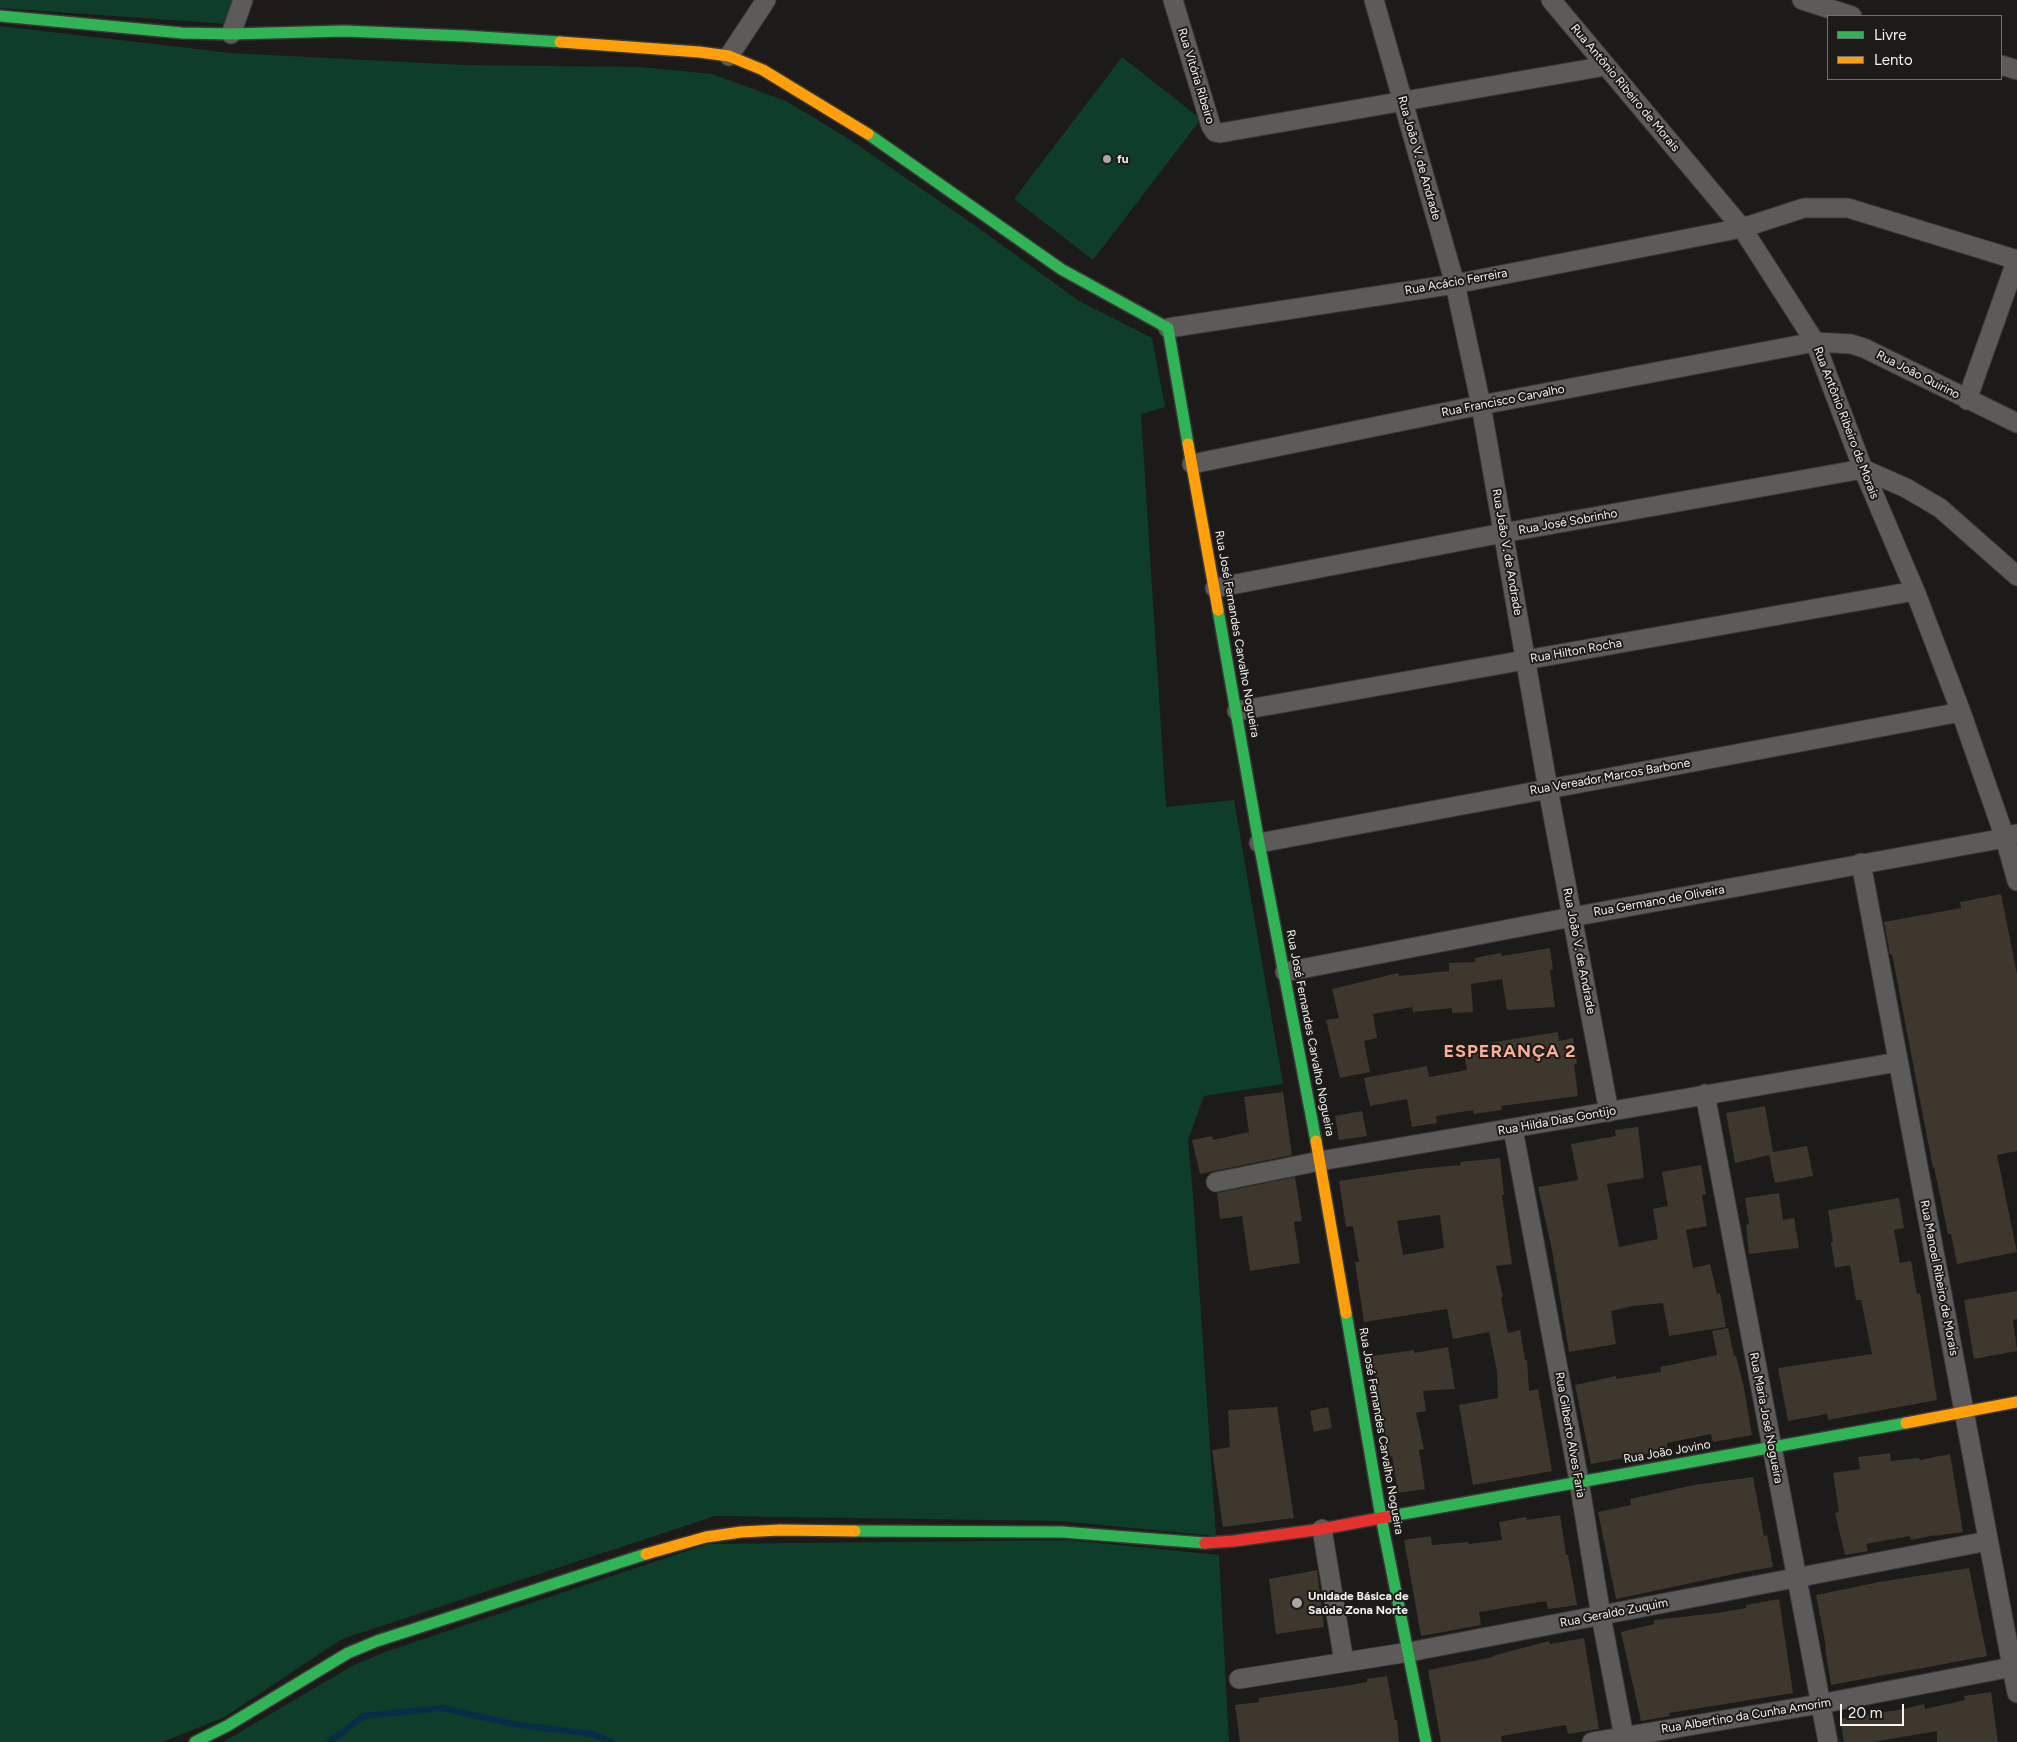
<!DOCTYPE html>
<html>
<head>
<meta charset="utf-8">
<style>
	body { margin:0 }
	#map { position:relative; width:2017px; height:1742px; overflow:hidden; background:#1c1b19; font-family:Figtree,sans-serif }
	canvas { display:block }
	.legend { position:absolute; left:1827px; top:15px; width:175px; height:65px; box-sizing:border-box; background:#1d1b18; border:1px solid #73716f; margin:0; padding:6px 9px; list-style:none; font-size:15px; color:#f4f3f1 }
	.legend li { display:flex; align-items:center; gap:10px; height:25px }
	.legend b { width:25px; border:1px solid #73716f }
	.scale { position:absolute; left:1840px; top:1704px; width:64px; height:22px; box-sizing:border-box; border:2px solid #f4f3f1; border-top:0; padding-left:6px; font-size:15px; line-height:18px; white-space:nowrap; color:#f4f3f1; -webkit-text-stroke:4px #1d1b18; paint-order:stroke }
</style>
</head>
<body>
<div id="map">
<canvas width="2017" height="1742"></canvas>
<ul class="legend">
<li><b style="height:6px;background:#30b455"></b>Livre</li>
<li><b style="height:6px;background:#ff9f0a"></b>Lento</li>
</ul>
<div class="scale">20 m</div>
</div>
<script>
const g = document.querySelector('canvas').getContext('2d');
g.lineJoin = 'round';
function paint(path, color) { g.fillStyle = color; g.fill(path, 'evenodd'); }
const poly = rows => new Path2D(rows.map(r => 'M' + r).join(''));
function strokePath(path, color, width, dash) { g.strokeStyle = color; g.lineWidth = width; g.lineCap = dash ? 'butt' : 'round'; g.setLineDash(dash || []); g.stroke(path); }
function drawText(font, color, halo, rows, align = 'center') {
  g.font = font + ' Figtree,sans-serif'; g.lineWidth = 4; g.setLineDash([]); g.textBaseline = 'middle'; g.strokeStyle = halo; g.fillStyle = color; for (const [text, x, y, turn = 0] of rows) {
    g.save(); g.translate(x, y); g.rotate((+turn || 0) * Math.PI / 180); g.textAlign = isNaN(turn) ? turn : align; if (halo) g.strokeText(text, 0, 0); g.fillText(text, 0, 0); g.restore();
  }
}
const green = poly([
	[0,0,235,0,228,24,0,8],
	[0,26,231,53,464,65,640,67,712,74,786,101,849,139,980,229,1079,301,1152,338,1165,407,1141,414,1166,807,1234,800,1283,1084,1204,1096,1188,1140,1193,1195,1216,1536,1060,1521,715,1516,342,1639,223,1718,162,1742,0,1742],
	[1122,57,1201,119,1093,260,1014,199],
	[1067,1540,1219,1555,1229,1742,223,1742,352,1666,385,1652,708,1544]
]);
const stream = poly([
	[329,1742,364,1716,442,1708,513,1724,593,1734,612,1742]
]);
const building = poly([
	[2001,894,2017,974,2017,1151,1997,1155,2017,1252,1957,1264,1951,1234,1948,1234,1934,1167,1933,1168,1892,954,1890,955,1884,922,1961,908,1960,902],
	[1550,948,1553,970,1550,970,1555,1007,1507,1010,1502,979,1471,984,1473,1012,1452,1013,1452,1008,1413,1012,1412,1007,1373,1014,1377,1038,1364,1041,1370,1072,1340,1078,1326,1020,1339,1018,1332,989,1398,973,1399,976,1449,971,1449,963,1475,962,1475,958,1501,953,1502,956],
	[1558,1032,1559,1041,1573,1038,1577,1064,1574,1064,1578,1096,1501,1106,1502,1110,1474,1114,1473,1110,1436,1116,1437,1123,1412,1127,1407,1099,1370,1106,1364,1078,1427,1066,1429,1077,1467,1070,1463,1047],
	[1283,1092,1292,1155,1200,1174,1192,1140,1212,1136,1213,1140,1249,1132,1244,1097],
	[1765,1106,1773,1152,1807,1146,1813,1176,1775,1183,1769,1155,1735,1163,1726,1113],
	[1362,1111,1367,1136,1339,1140,1335,1116],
	[1638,1127,1644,1178,1607,1184,1619,1247,1658,1239,1653,1209,1668,1206,1662,1172,1701,1165,1706,1194,1702,1195,1707,1226,1686,1230,1693,1268,1710,1264,1717,1294,1720,1293,1726,1327,1669,1336,1663,1303,1633,1306,1611,1311,1616,1344,1569,1352,1552,1250,1538,1187,1578,1180,1571,1144,1616,1136,1615,1130],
	[1500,1158,1504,1195,1502,1195,1512,1264,1496,1266,1503,1297,1501,1298,1508,1333,1520,1330,1525,1360,1527,1360,1529,1391,1538,1389,1552,1471,1473,1485,1459,1405,1498,1398,1497,1371,1489,1332,1453,1339,1447,1309,1364,1322,1355,1262,1359,1262,1353,1226,1346,1227,1339,1181,1418,1169,1461,1165,1460,1162],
	[1440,1215,1444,1248,1403,1255,1397,1221],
	[1295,1177,1302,1221,1294,1222,1300,1263,1250,1271,1242,1216,1220,1219,1217,1193],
	[1779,1193,1783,1220,1794,1218,1799,1248,1749,1254,1746,1225,1749,1224,1745,1198],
	[1899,1198,1904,1228,1894,1230,1900,1263,1911,1261,1917,1294,1920,1293,1937,1400,1828,1420,1827,1414,1788,1421,1778,1368,1872,1354,1861,1300,1856,1300,1850,1265,1835,1268,1831,1243,1833,1242,1828,1210],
	[2017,1291,2017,1319,2013,1320,2017,1351,1974,1359,1964,1300],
	[1728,1328,1734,1356,1736,1356,1744,1388,1752,1435,1713,1442,1711,1434,1667,1443,1668,1450,1591,1464,1575,1385,1616,1376,1616,1379,1661,1372,1660,1367,1717,1355,1712,1331],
	[1448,1347,1455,1389,1423,1391,1426,1411,1416,1413,1424,1449,1419,1450,1425,1489,1398,1493,1392,1456,1390,1457,1382,1421,1372,1356,1414,1350,1414,1353],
	[1277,1407,1294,1518,1223,1527,1212,1450,1230,1447,1228,1410],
	[1328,1407,1332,1428,1314,1432,1310,1411],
	[1890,1453,1891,1461,1919,1458,1920,1460,1950,1454,1963,1532,1935,1536,1935,1535,1911,1540,1910,1536,1866,1544,1868,1551,1845,1555,1835,1513,1839,1512,1833,1473,1860,1469,1858,1457],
	[1753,1477,1764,1536,1767,1535,1773,1567,1743,1572,1616,1599,1598,1512,1631,1505,1630,1499,1694,1485],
	[1560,1515,1566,1555,1568,1555,1577,1605,1548,1609,1546,1601,1479,1612,1481,1625,1421,1636,1404,1540,1431,1536,1432,1545,1468,1542,1469,1544,1502,1540,1499,1522,1526,1517,1527,1520],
	[1969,1568,1987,1656,1831,1685,1825,1647,1826,1647,1816,1595,1879,1582],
	[1317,1570,1324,1627,1276,1634,1269,1579],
	[1779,1599,1793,1693,1669,1713,1670,1716,1641,1721,1621,1632,1654,1624,1654,1620,1717,1613,1746,1608,1746,1605],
	[1584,1638,1599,1729,1568,1734,1566,1725,1501,1736,1502,1742,1441,1742,1428,1670,1493,1657,1492,1656,1549,1641,1550,1644],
	[1387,1676,1395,1720,1397,1720,1399,1742,1240,1742,1235,1705,1259,1702,1259,1698,1351,1685,1367,1682,1367,1679],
	[1991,1692,1998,1742,1937,1742,1937,1731,1873,1742,1844,1742,1840,1719,1904,1709,1924,1704,1925,1709,1965,1700,1964,1696]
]);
const street = poly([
	[1173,0,1211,126,1215,132,1220,133,1606,66],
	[1374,0,1455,284,1481,405,1548,789,1609,1112],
	[1551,0,1742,228,1815,342,1863,469,1915,591,1961,712,2005,838,2017,881],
	[1802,0,1852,16],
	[231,34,243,0],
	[729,56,766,0],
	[2001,65,2017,70],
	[1168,328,1455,284,1742,228,1804,208,1848,208,2017,260],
	[1967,400,2017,259],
	[1192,464,1481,405,1815,342,1851,344,1864,348,2017,423],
	[1215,588,1503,533,1863,469,1906,488,1940,508,2017,576],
	[1237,711,1915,591],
	[1259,843,1961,712],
	[1861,863,2017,1693],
	[1285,972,1572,917,2005,838,2016,834],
	[1705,1094,1828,1742],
	[1513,1129,1579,1481,1601,1616,1625,1742],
	[1216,1182,1320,1161,1898,1062],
	[1322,1529,1344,1662],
	[1239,1679,1409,1652,1988,1541],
	[1592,1742,1820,1704,2017,1666]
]);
const fast = poly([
	[0,16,182,33,231,34,345,31,465,36,560,42],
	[868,134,1061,269,1168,328,1188,444],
	[1218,610,1259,843,1316,1141],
	[1346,1313,1381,1517,1426,1742],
	[1386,1517,1906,1423],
	[855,1531,1062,1532,1205,1543],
	[195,1742,227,1726,348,1653,377,1641,646,1554]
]);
const slow = poly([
	[560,42,699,52,729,56,763,70,868,134],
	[1188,444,1218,610],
	[1316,1141,1346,1313],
	[1906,1423,2017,1402],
	[646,1554,706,1537,741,1532,780,1530,855,1531]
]);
const jam = poly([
	[1205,1543,1234,1541,1322,1529,1386,1517]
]);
const markers = [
	[1107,159,5,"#a8a7a5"],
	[1297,1603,6,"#a8a7a5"]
];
const streetNames = [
	["Rua Vitória Ribeiro",1196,76,73],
	["Rua Antônio Ribeiro de Morais",1625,88,50],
	["Rua João V. de Andrade",1419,158,74],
	["Rua Acácio Ferreira",1456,282,-10],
	["Rua João Quirino",1918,375,27],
	["Rua Francisco Carvalho",1503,401,-11],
	["Rua Antônio Ribeiro de Morais",1846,423,69],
	["Rua José Sobrinho",1568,522,-10],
	["Rua João V. de Andrade",1507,552,80],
	["Rua José Fernandes Carvalho Nogueira",1237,634,80],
	["Rua Hilton Rocha",1576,651,-10],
	["Rua Vereador Marcos Barbone",1610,777,-10],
	["Rua Germano de Oliveira",1659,901,-10],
	["Rua João V. de Andrade",1579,951,79],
	["Rua José Fernandes Carvalho Nogueira",1310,1033,79],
	["Rua Hilda Dias Gontijo",1557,1121,-10],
	["Rua Manoel Ribeiro de Morais",1939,1278,79],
	["Rua Maria José Nogueira",1766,1418,79],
	["Rua José Fernandes Carvalho Nogueira",1381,1431,80],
	["Rua Gilberto Alves Faria",1570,1435,80],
	["Rua João Jovino",1667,1452,-10],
	["Rua Geraldo Zuquim",1614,1613,-11],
	["Rua Albertino da Cunha Amorim",1746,1716,-9]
];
const poiNames = [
	["fu",1117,159],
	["Unidade Básica de",1308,1596],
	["Saúde Zona Norte",1308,1610]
];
const districtNames = [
	["ESPERANÇA 2",1510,1052]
];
paint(green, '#0e3d29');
strokePath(stream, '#082d4a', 6);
paint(building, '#3d372e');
strokePath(street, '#393838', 21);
strokePath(fast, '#393838', 14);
strokePath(slow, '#393838', 14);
strokePath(jam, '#393838', 14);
strokePath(street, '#5c5b5a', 19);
strokePath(fast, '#30b455', 11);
strokePath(slow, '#ff9f0a', 11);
strokePath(jam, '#e5322d', 11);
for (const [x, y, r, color] of markers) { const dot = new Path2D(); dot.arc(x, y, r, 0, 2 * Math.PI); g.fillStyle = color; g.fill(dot); strokePath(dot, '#1d1b18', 2); }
drawText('12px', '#f4f3f1', '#1d1b18', streetNames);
drawText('bold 12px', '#f4f3f1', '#1d1b18', poiNames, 'left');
g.letterSpacing = '1px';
drawText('bold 18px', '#fdae95', '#1d1b18', districtNames);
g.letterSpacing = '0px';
</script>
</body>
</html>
